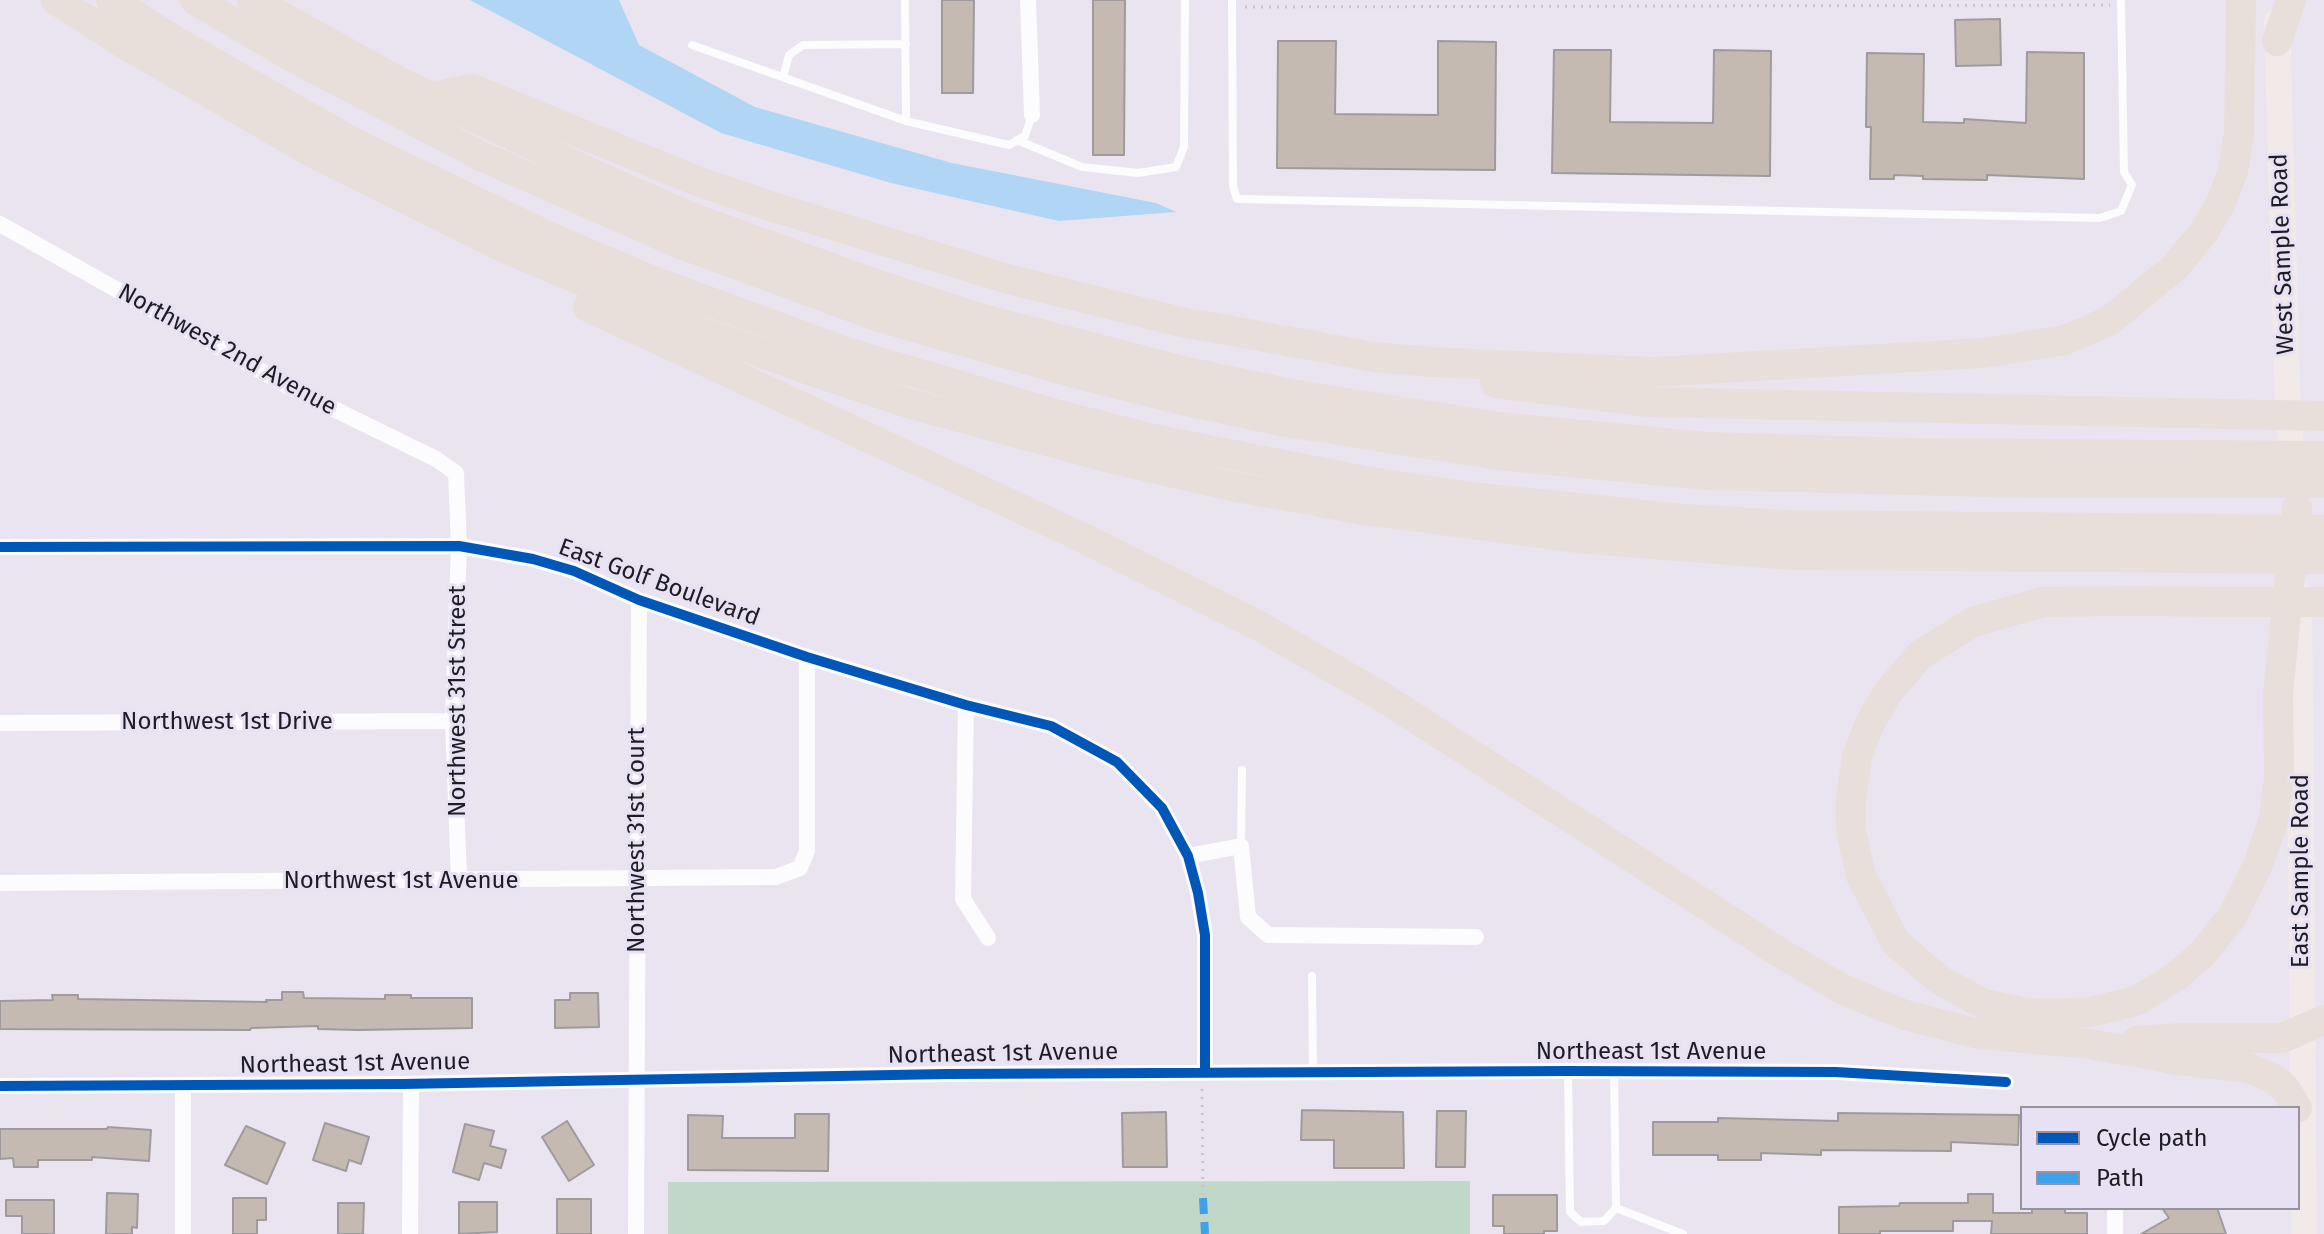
<!DOCTYPE html>
<html>
<head>
<meta charset="utf-8">
<style>
	body { margin:0 }
	#map { position:relative; width:2324px; height:1234px; overflow:hidden; background:#e9e4ef; font-family:"Fira Sans",sans-serif }
	canvas { display:block }
	.legend { position:absolute; left:2020px; top:1106px; width:280px; height:104px; box-sizing:border-box; background:#e8e0f3; border:2px solid #9792a0; margin:0; padding:10px 14px; list-style:none; font-size:24px; color:#1e1c23 }
	.legend li { display:flex; align-items:center; gap:16px; height:40px }
	.legend b { width:40px; border:2px solid #9792a0 }
</style>
</head>
<body>
<div id="map">
<canvas width="2324" height="1234"></canvas>
<ul class="legend">
<li><b style="height:10px;background:#0057b8"></b>Cycle path</li>
<li><b style="height:10px;background:#3da2ea"></b>Path</li>
</ul>
</div>
<script>
const g = document.querySelector('canvas').getContext('2d');
g.lineJoin = 'round';
function paint(path, color) { g.fillStyle = color; g.fill(path, 'evenodd'); }
const poly = rows => new Path2D(rows.map(r => 'M' + r).join(''));
function strokePath(path, color, width, dash) { g.strokeStyle = color; g.lineWidth = width; g.lineCap = dash ? 'butt' : 'round'; g.setLineDash(dash || []); g.stroke(path); }
function drawText(font, color, halo, rows, align = 'center') {
  g.font = font + ' "Fira Sans",sans-serif'; g.lineWidth = 6; g.setLineDash([]); g.textBaseline = 'middle'; g.strokeStyle = halo; g.fillStyle = color; for (const [text, x, y, turn = 0] of rows) {
    g.save(); g.translate(x, y); g.rotate((+turn || 0) * Math.PI / 180); g.textAlign = isNaN(turn) ? turn : align; if (halo) g.strokeText(text, 0, 0); g.fillText(text, 0, 0); g.restore();
  }
}
const green = poly([
	[1470,1181,1470,1234,668,1234,668,1182]
]);
const water = poly([
	[470,0,619,0,639,45,755,107,952,163,1156,203,1176,212,1059,221,891,183,721,133]
]);
const building = poly([
	[942,0,974,0,973,93,942,93,942,0],
	[1093,0,1125,0,1124,155,1093,155,1093,0],
	[2000,19,2001,65,1956,66,1955,20,2000,19],
	[1278,41,1336,41,1335,114,1438,115,1438,41,1496,42,1495,170,1277,168,1278,41],
	[1554,50,1611,50,1610,122,1713,123,1714,50,1771,51,1770,176,1552,173,1554,50],
	[2027,52,2084,53,2084,179,1987,175,1987,180,1923,179,1923,176,1894,175,1894,179,1870,179,1871,127,1866,127,1867,53,1924,54,1923,122,1964,123,1964,119,2026,123,2027,52],
	[282,992,303,992,304,998,385,999,385,995,411,995,411,998,472,998,472,1028,358,1030,318,1029,318,1026,251,1028,250,1030,0,1029,0,1001,53,1000,52,995,78,995,78,999,267,1002,266,1000,282,1000,282,992],
	[570,993,598,993,599,1027,555,1028,555,1000,570,1000,570,993],
	[1302,1110,1403,1112,1404,1168,1334,1168,1334,1140,1301,1140,1302,1110],
	[1437,1111,1466,1111,1465,1167,1436,1167,1437,1111],
	[1166,1112,1167,1167,1123,1167,1122,1113,1166,1112],
	[1838,1113,2019,1115,2018,1145,1951,1142,1951,1151,1821,1150,1821,1155,1761,1153,1761,1160,1718,1160,1718,1155,1653,1155,1653,1122,1718,1122,1718,1118,1838,1121,1838,1113],
	[795,1114,829,1114,828,1171,688,1170,688,1115,723,1116,722,1138,795,1138,795,1114],
	[567,1121,594,1165,569,1181,542,1137,567,1121],
	[325,1123,369,1137,361,1164,349,1160,346,1171,313,1160,325,1123],
	[465,1124,494,1131,490,1146,506,1150,501,1168,484,1163,479,1180,453,1172,465,1124],
	[246,1126,285,1143,267,1184,225,1165,246,1126],
	[108,1127,151,1130,149,1161,92,1157,92,1160,38,1160,38,1167,14,1167,13,1158,0,1159,0,1129,107,1129,108,1127],
	[107,1193,138,1194,137,1228,132,1227,132,1234,106,1234,107,1193],
	[1968,1194,1993,1194,1993,1213,2032,1213,2032,1208,2065,1208,2065,1213,2087,1213,2087,1234,1991,1234,1992,1221,1953,1221,1953,1231,1880,1231,1880,1234,1839,1234,1839,1207,1899,1206,1900,1203,1968,1203,1968,1194],
	[1493,1195,1557,1195,1557,1231,1544,1231,1544,1234,1504,1234,1504,1226,1493,1226,1493,1195],
	[233,1198,266,1198,266,1220,257,1220,257,1234,233,1234,233,1198],
	[557,1199,591,1199,591,1234,557,1234,557,1199],
	[6,1200,54,1200,54,1234,22,1234,22,1216,6,1216,6,1200],
	[459,1202,497,1202,497,1232,459,1234,459,1202],
	[338,1203,364,1203,363,1234,338,1234,338,1203],
	[2162,1208,2217,1208,2226,1234,2141,1234,2169,1218,2162,1208]
]);
const path = poly([
	[1245,7,2110,5],
	[1202,1089,1203,1198]
]);
const lane = poly([
	[905,0,906,121,1009,145,1025,136,1032,115],
	[1232,0,1233,186,1237,199,2100,218,2121,211,2132,185,2124,172,2121,0],
	[692,45,906,121],
	[783,77,789,55,803,45,906,44],
	[1017,140,1082,167,1138,173,1176,167,1184,147,1185,0],
	[1241,846,1242,770],
	[1312,976,1313,1072],
	[1568,1071,1570,1212,1581,1222,1604,1221,1616,1208,1614,1072],
	[1616,1208,1683,1234]
]);
const street = poly([
	[1028,0,1032,115],
	[0,224,293,389,436,459,456,473,459,546,453,721,459,880],
	[0,547,459,546,533,559,574,571,639,600,807,657,966,705,1051,726,1117,762,1162,808,1188,856,1198,893,1205,935,1205,1072],
	[966,705,963,899,988,938],
	[0,723,453,721],
	[1188,856,1241,846,1248,917,1268,935,1476,937],
	[0,883,776,877,800,868,807,851,807,657],
	[0,1086,403,1084,947,1074,1568,1071,1836,1072,2006,1082],
	[2115,1208,2115,1234],
	[183,1234,183,1086],
	[410,1234,411,1084],
	[636,1234,639,600]
]);
const primary = poly([
	[2277,22,2288,411,2294,475],
	[2299,594,2304,1234]
]);
const highway = poly([
	[56,0,128,46,315,154,509,250,706,333,809,370,911,404,1117,460,1231,486,1364,510,1576,538,1792,555,2324,559],
	[111,0,172,39,356,144,550,237,651,280,849,353,1055,414,1158,440,1365,481,1471,497,1685,519,1790,525,2324,530],
	[195,0,294,58,483,157,678,243,876,316,1078,374,1182,400,1286,422,1497,455,1706,475,2027,483,2324,483],
	[252,0,400,82,591,173,688,216,884,287,983,319,1187,372,1291,394,1499,427,1707,447,1914,453,2324,456],
	[2277,41,2291,0],
	[432,97,472,89,697,181,770,206,1008,279,1177,321,1374,357,1431,362,1654,372,1983,353,2065,340,2109,321,2175,267,2203,233,2221,203,2233,171,2239,134,2241,0],
	[588,307,1075,534,1261,627,1384,698,1782,954,1844,990,1905,1015,1979,1034,2090,1044,2178,1060,2249,1068,2276,1080,2287,1091,2297,1108],
	[1495,383,1648,402,2324,416],
	[2297,508,2278,693,2279,779,2274,818,2258,865,2232,917,2201,955,2174,978,2136,1001,2090,1012,2046,1014,2022,1012,1984,1004,1941,981,1896,943,1861,876,1851,831,1850,806,1857,757,1869,725,1889,691,1920,655,1973,622,2043,602,2128,601,2221,602,2324,602],
	[2136,1041,2181,1038,2282,1038,2324,1020]
]);
const quiet = poly([
	[1203,1198,1205,1234]
]);
const cycleway = poly([
	[0,547,459,546,533,559,574,571,639,600,807,657,966,705,1051,726,1117,762,1162,808,1188,856,1198,893,1205,935,1205,1072],
	[0,1086,403,1084,947,1074,1568,1071,1836,1072,2006,1082]
]);
const streetNames = [
	["West Sample Road",2283,254,-92],
	["Northwest 2nd Avenue",227,350,29],
	["East Golf Boulevard",659,583,20],
	["Northwest 31st Street",458,701,-90],
	["Northwest 1st Drive",227,722],
	["Northwest 31st Court",637,840,-90],
	["East Sample Road",2301,871,-90],
	["Northwest 1st Avenue",401,881],
	["Northeast 1st Avenue",1651,1052],
	["Northeast 1st Avenue",1003,1054,-1],
	["Northeast 1st Avenue",355,1064,-1]
];
paint(green, '#c1d7c8');
paint(water, '#b1d6f5');
paint(building, '#c4bab2');
strokePath(building, '#9f9b9d', 2);
strokePath(path, '#c7c5c9', 3, [2, 6]);
strokePath(lane, '#fcfbfd', 8);
strokePath(street, '#fcfbfd', 16);
strokePath(primary, '#f1eae8', 26);
strokePath(highway, '#e9dfda', 30);
strokePath(quiet, '#3da2ea', 8, [16, 8]);
strokePath(cycleway, '#0057b8', 10);
drawText('24px', '#1e1c23', '#e8e0f3', streetNames);
</script>
</body>
</html>
